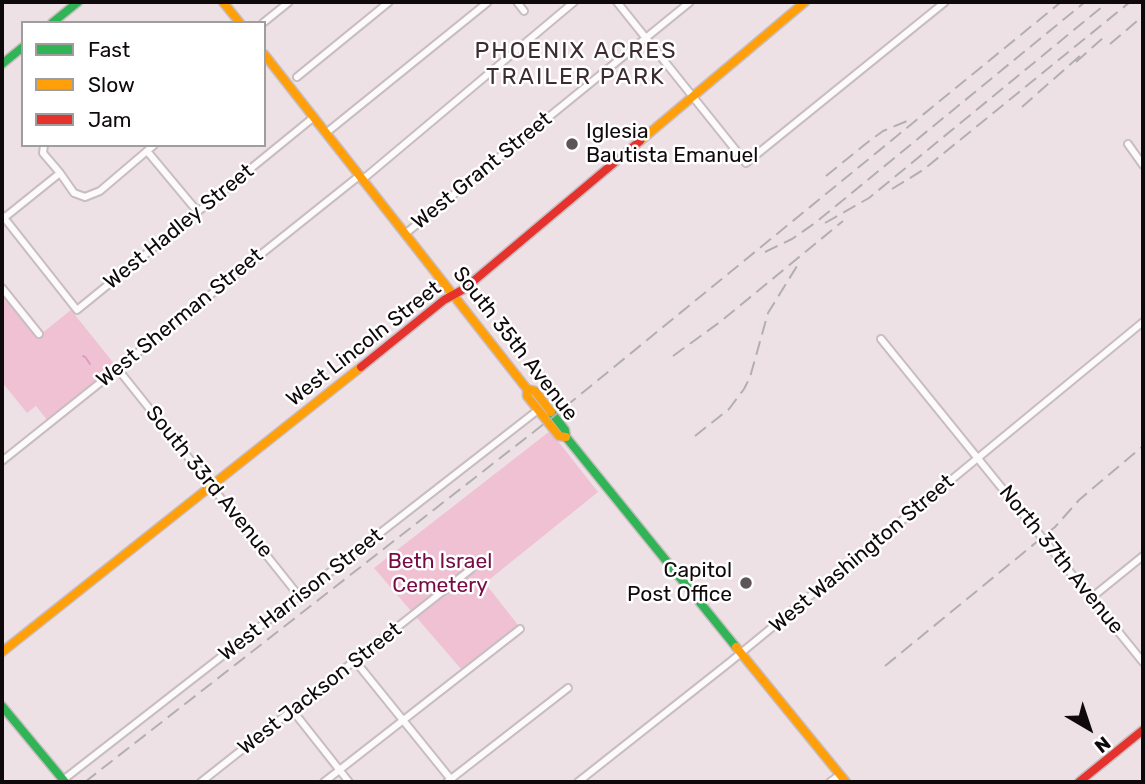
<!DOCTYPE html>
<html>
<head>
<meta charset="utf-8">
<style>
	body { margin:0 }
	#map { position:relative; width:1145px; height:784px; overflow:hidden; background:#eee1e5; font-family:Rubik,sans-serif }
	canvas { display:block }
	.frame { position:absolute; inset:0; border:4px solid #10090c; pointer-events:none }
	.legend { position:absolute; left:21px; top:21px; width:245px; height:126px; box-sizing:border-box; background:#fff; border:2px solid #9f9d9e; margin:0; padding:9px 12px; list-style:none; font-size:21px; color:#10090c }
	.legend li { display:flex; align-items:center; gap:14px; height:35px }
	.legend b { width:35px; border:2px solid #9f9d9e }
	.north { position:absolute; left:1054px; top:693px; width:70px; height:70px; -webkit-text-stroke:5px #fff; paint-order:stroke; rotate:141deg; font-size:19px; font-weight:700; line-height:28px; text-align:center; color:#10090c }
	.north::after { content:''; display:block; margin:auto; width:24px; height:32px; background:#10090c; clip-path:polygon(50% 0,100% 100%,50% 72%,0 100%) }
</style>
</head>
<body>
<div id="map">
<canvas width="1145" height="784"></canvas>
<div class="frame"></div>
<ul class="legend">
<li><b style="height:9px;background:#30b455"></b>Fast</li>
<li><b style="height:9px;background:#ff9f0a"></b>Slow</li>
<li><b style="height:9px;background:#e5322d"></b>Jam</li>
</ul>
<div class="north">N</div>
</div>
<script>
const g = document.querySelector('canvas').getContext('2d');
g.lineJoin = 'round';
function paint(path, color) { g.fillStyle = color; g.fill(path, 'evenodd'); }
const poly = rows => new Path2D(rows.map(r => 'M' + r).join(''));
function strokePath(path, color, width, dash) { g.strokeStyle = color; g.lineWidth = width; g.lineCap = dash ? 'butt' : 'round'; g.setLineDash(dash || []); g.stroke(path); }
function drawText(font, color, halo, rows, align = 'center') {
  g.font = font + ' Rubik,sans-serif'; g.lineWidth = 5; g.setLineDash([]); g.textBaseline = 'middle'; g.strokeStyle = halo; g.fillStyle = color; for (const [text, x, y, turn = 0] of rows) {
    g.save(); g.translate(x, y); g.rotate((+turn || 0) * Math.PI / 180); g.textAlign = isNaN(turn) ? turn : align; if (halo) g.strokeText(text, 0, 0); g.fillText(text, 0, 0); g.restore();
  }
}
const green = poly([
	[2,295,36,338,71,310,116,366,48,421,36,406,27,413,2,382],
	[550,431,598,492,485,583,518,625,461,669,374,568]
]);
const stream = poly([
	[83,356,85,357],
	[86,358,90,364]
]);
const street = poly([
	[517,2,524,11],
	[617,2,746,163,945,2],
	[263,23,289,2],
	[297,77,389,2],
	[326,133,488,2],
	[1128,144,1143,165],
	[147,151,197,211],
	[60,173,74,193,85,197,100,191,154,145],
	[362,180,574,2],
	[2,215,77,310,314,117],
	[4,218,60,173,43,153,44,145],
	[405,234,690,2],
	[2,288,39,334],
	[881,339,1143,662],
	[117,368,299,596],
	[2,461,359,176],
	[1091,598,1143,556],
	[356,662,453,782],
	[293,711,349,782],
	[63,780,538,410],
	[201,782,471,569],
	[324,782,520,629],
	[447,782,568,688],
	[578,782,730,662,1143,322],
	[830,782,840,775]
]);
const fast = poly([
	[52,23,78,2],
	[2,64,23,47],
	[551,412,565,430,566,437,736,647],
	[2,706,65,782]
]);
const slow = poly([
	[223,2,240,23],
	[264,54,527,389,535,391,551,412],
	[640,141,805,2],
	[527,389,527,396,559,436,566,437],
	[736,647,846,782],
	[2,652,361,367]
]);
const jam = poly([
	[361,367,444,300,464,289,640,141],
	[1079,782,1143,730]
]);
const rail = poly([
	[1110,44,1143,16],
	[1076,62,1105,36],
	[1022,107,1081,55],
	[826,176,868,142,883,131,907,121],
	[892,189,923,170,1130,2],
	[825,223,869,198,1108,2],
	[765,252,792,239,815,223,1085,2],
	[673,356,720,322,843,221],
	[695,436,729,409,744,389,750,377,768,313,797,266],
	[885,666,1055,527,1079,500,1143,446],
	[85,782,554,416,1061,2]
]);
const markers = [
	[572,144,7,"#5e5558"],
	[746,583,7,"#5e5558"]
];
const poiNames = [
	["Iglesia",586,132],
	["Bautista Emanuel",586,156],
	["Capitol",732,571,"right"],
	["Post Office",732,595,"right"]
];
const streetNames = [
	["West Grant Street",482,171,-39],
	["West Hadley Street",179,227,-39],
	["West Sherman Street",180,318,-39],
	["West Lincoln Street",364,344,-38],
	["South 35th Avenue",515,344,52],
	["South 33rd Avenue",209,482,51],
	["West Washington Street",862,554,-40],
	["North 37th Avenue",1061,560,51],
	["West Harrison Street",301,595,-38],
	["West Jackson Street",320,689,-38]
];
const parkNames = [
	["Beth Israel",440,562],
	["Cemetery",440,586]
];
const neighbourhoodNames = [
	["PHOENIX ACRES",576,51],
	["TRAILER PARK",576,77]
];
paint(green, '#efc1d2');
strokePath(stream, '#df9eb8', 2);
strokePath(street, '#c8bdc1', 10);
strokePath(fast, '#c8bdc1', 11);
strokePath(slow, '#c8bdc1', 11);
strokePath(jam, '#c8bdc1', 11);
strokePath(street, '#fcfafb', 6);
strokePath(fast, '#30b455', 8);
strokePath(slow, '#ff9f0a', 8);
strokePath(jam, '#e5322d', 8);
strokePath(rail, '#b2afb0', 2, [14, 7]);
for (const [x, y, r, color] of markers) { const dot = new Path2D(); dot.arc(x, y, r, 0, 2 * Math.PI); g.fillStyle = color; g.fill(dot); strokePath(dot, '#fff', 2.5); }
drawText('21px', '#10090c', '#fff', poiNames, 'left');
drawText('21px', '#10090c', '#fff', streetNames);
drawText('21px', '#770c45', '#fff', parkNames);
g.letterSpacing = '2px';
drawText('23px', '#3c2b31', '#fff', neighbourhoodNames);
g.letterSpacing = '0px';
</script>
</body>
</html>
